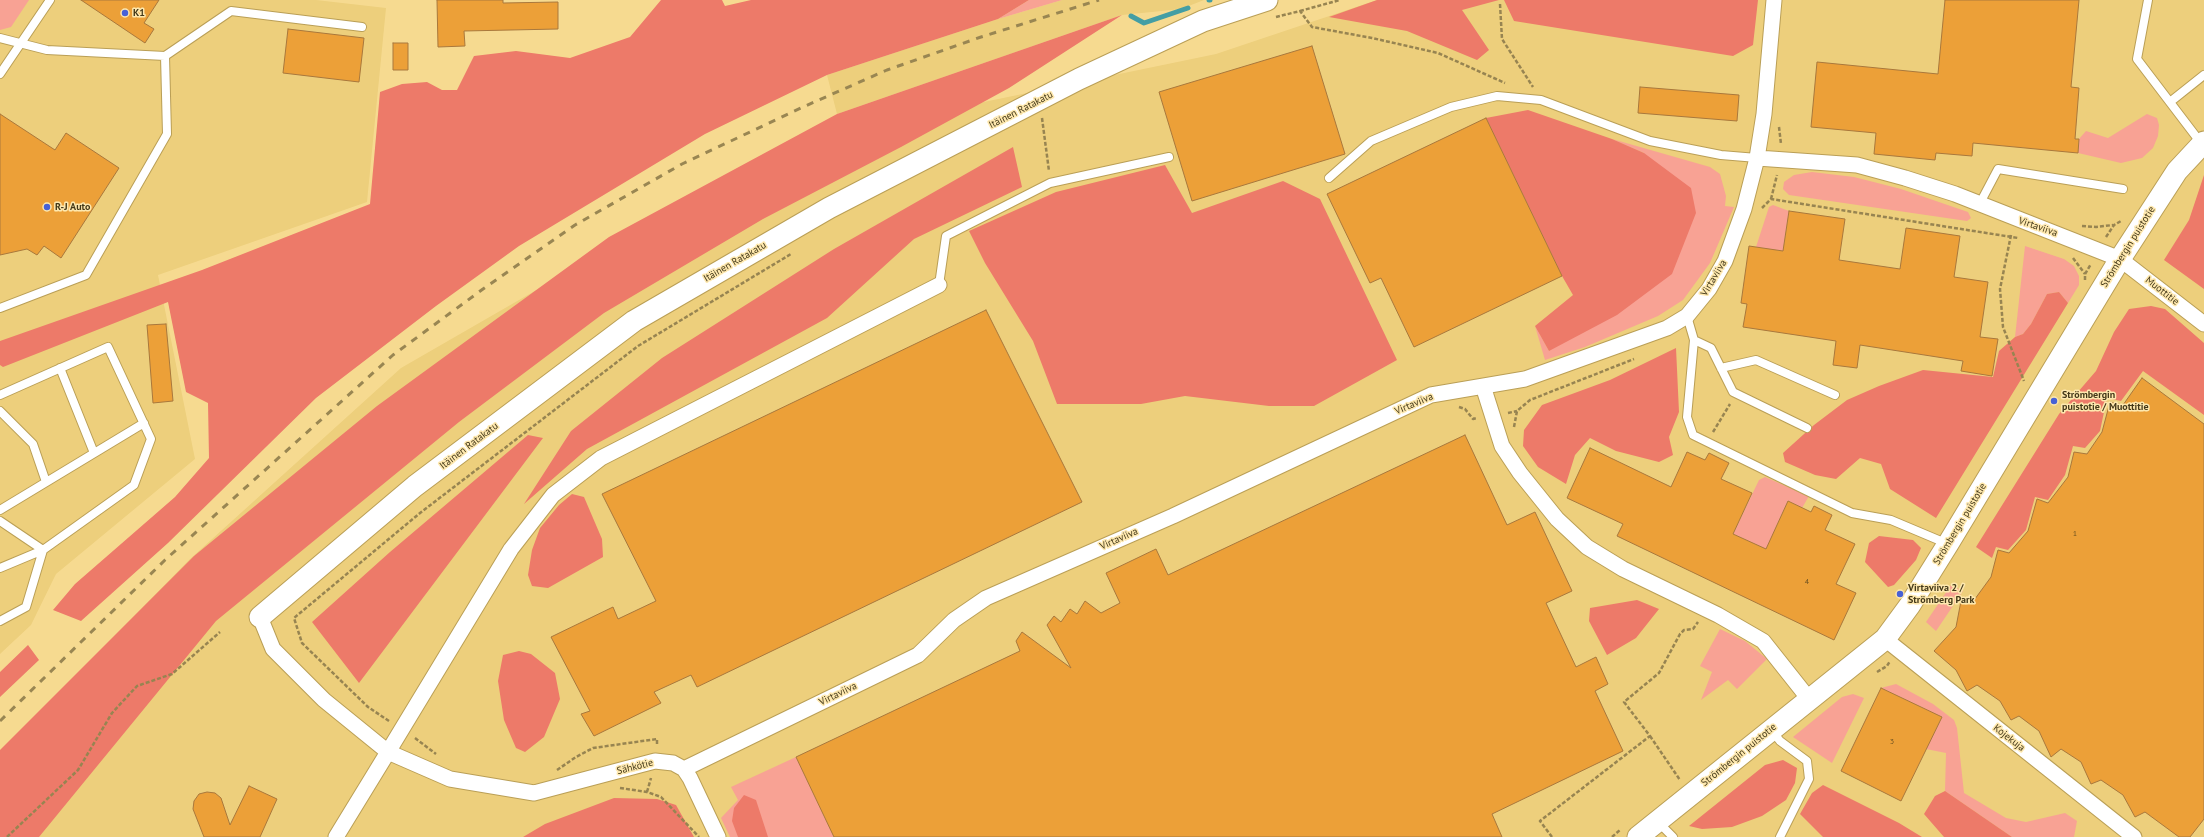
<!DOCTYPE html>
<html>
<head>
<meta charset="utf-8">
<style>
	body { margin:0 }
	canvas { display:block; background:#f6da90 }
</style>
</head>
<body>
<canvas width="2204" height="837"></canvas>
<script>
const g = document.querySelector('canvas').getContext('2d');
g.lineJoin = 'round';
function paint(path, color) { g.fillStyle = color; g.fill(path, 'evenodd'); }
const poly = rows => new Path2D(rows.map(r => 'M' + r).join(''));
function strokePath(path, color, width, dash) { g.strokeStyle = color; g.lineWidth = width; g.lineCap = dash ? 'butt' : 'round'; g.setLineDash(dash || []); g.stroke(path); }
function drawText(font, color, halo, rows, align = 'center') {
  g.font = font + ' "PT Sans",sans-serif'; g.lineWidth = 3; g.setLineDash([]); g.textBaseline = 'middle'; g.strokeStyle = halo; g.fillStyle = color; for (const [text, x, y, turn = 0] of rows) {
    g.save(); g.translate(x, y); g.rotate((+turn || 0) * Math.PI / 180); g.textAlign = isNaN(turn) ? turn : align; if (halo) g.strokeText(text, 0, 0); g.fillText(text, 0, 0); g.restore();
  }
}
const built = poly([
	[0,0,316,0,386,8,367,202,158,275,195,459,56,574,31,625,0,654],
	[1062,0,1204,0,1181,9,1122,15,837,114,827,75,998,19],
	[1377,0,2204,0,2204,837,0,837,0,753,190,559,401,368,795,141,1216,54]
]);
const green = poly([
	[0,0,29,0,11,27,0,30],
	[1029,0,1062,0,998,19],
	[2147,114,2157,118,2159,125,2158,136,2153,148,2142,158,2121,163,2078,153,2079,139,2086,131,2108,138],
	[1612,139,1710,167,1720,174,1726,196,1725,206,1734,207,1710,263,1683,300,1658,316,1585,347,1545,360,1535,326,1549,351,1644,153],
	[1812,172,1854,177,1901,189,1968,212,1971,218,1967,221,1789,195,1783,189,1784,182,1794,175],
	[1773,205,1789,211,1784,243,1797,245,1796,253,1756,247,1769,207],
	[2025,246,2064,259,2074,266,2079,276,2079,285,2068,303,2059,292,2047,294,2031,324,2023,334,2015,337],
	[1765,477,1809,496,1802,508,1788,501,1775,529,1770,551,1733,534,1759,480],
	[1951,585,1963,591,1936,631,1926,622],
	[1720,629,1745,641,1767,659,1737,689,1728,680,1701,700,1712,672,1700,666],
	[1896,684,1933,704,1954,720,1957,728,1964,793,2006,818,2026,822,2065,813,2077,821,2074,837,2012,837,1945,791,1946,753,1926,749,1942,717,1881,688],
	[1853,694,1864,698,1832,763,1793,737,1842,697],
	[796,757,834,837,730,837,721,818,738,800,731,787]
]);
const forest = poly([
	[661,0,722,0,725,6,751,0,1029,0,998,19,827,75,705,134,519,246,436,306,316,398,168,543,81,621,53,610,75,584,175,497,209,458,208,403,186,392,168,302,3,367,0,365,0,341,202,270,370,204,380,92,402,84,427,82,442,90,457,90,474,56,516,51,570,58,630,37],
	[1377,0,1499,0,1462,10,1489,50,1477,60,1407,31,1329,17],
	[1504,0,1758,0,1753,45,1733,56,1514,21],
	[1122,15,1009,88,901,147,763,219,604,313,459,422,216,621,39,837,0,837,0,750,194,556,377,406,609,237,837,114],
	[1528,110,1612,139,1644,153,1691,188,1696,213,1672,274,1617,315,1549,351,1535,326,1573,295,1562,276,1486,118],
	[1013,147,1022,187,914,239,827,318,587,449,524,504,571,431,662,358,834,249],
	[1165,165,1192,213,1283,181,1320,199,1397,360,1314,406,1269,406,1185,396,1141,404,1057,404,1033,341,985,263,969,231,1056,192],
	[2204,175,2204,289,2164,260,2189,220],
	[2059,292,2068,303,1936,518,1890,489,1881,464,1860,458,1836,479,1815,475,1785,462,1783,453,1814,425,1847,400,1879,386,1923,370,1993,377,1999,351,2015,337,2023,334,2031,324,2047,294],
	[2151,306,2165,309,2204,343,2204,415,2143,371,2121,401,2107,398,2100,431,2085,448,2073,446,2065,475,2048,500,2035,497,2026,530,2008,550,1996,547,1992,558,1976,547,2059,414,2096,371,2114,332,2129,309],
	[1676,348,1679,412,1669,437,1673,455,1659,462,1616,451,1590,438,1575,455,1566,484,1538,467,1523,446,1524,430,1542,405,1610,380],
	[528,435,543,438,359,683,312,622,390,552],
	[572,494,584,497,602,539,603,557,548,588,532,586,528,575,532,550,540,528,559,505],
	[1879,536,1913,540,1921,548,1916,560,1894,585,1888,587,1865,562,1869,543],
	[1637,600,1659,609,1636,638,1607,655,1589,621,1590,608],
	[28,645,39,660,0,697,0,672],
	[519,651,531,654,555,673,560,699,544,737,525,752,516,748,504,720,498,681,503,655],
	[1783,760,1797,768,1795,783,1786,800,1762,816,1732,827,1702,829,1689,826,1765,765],
	[1823,785,1899,823,1922,837,1823,837,1800,814,1812,793],
	[1945,791,2012,837,1944,837,1924,814,1935,796],
	[744,795,756,800,768,837,738,837,732,821,734,808],
	[614,798,657,799,676,805,694,837,523,837,545,824]
]);
const stream = poly([
	[1209,0,1210,0],
	[1131,16,1144,23,1188,8]
]);
const building = poly([
	[81,0,159,0,144,23,154,29,145,43,81,0],
	[437,0,503,0,503,3,558,2,558,29,464,31,465,46,438,47,437,0],
	[1945,0,2079,0,2071,87,2079,88,2075,139,2079,139,2078,153,1973,143,1972,156,1936,153,1935,160,1874,154,1876,133,1811,127,1817,62,1938,74,1945,0],
	[288,29,364,38,359,82,283,73,288,29],
	[393,43,408,43,408,70,393,70,393,43],
	[1312,46,1345,154,1192,201,1159,92,1312,46],
	[1640,87,1739,95,1737,121,1638,113,1640,87],
	[0,114,55,150,66,133,119,168,61,258,44,246,37,255,27,249,0,255,0,114],
	[1486,118,1562,276,1414,347,1381,278,1370,283,1327,194,1486,118],
	[1789,211,1845,219,1839,260,1900,269,1906,228,1960,236,1954,277,1988,282,1980,337,1998,339,1992,376,1961,371,1963,361,1860,345,1857,368,1833,365,1836,341,1743,327,1747,304,1741,303,1749,246,1783,251,1789,211],
	[986,310,1082,502,697,687,691,675,654,692,661,703,594,736,581,714,590,711,551,637,613,607,618,619,656,601,602,494,986,310],
	[166,324,173,401,153,403,147,325,166,324],
	[2142,378,2204,424,2204,819,2190,837,2179,837,2145,812,2135,817,2123,795,2101,780,2091,784,2081,762,2061,749,2051,757,2039,731,2019,716,2011,720,2000,701,1977,685,1967,691,1956,670,1934,651,1956,627,1961,601,1972,603,1991,577,1998,550,2009,553,2028,531,2037,499,2048,503,2068,477,2074,452,2087,454,2102,432,2110,402,2123,405,2142,378],
	[1465,435,1507,525,1535,512,1572,591,1546,603,1576,667,1596,657,1608,684,1595,691,1623,751,1492,814,1502,837,834,837,796,757,1020,651,1016,641,1022,632,1071,668,1047,625,1054,616,1061,622,1070,609,1077,614,1085,601,1101,613,1120,603,1106,573,1156,549,1168,575,1465,435],
	[1590,448,1671,487,1687,452,1705,460,1709,453,1729,463,1721,479,1752,493,1733,534,1766,549,1788,501,1811,512,1814,506,1832,515,1825,530,1855,544,1836,584,1856,593,1834,640,1617,536,1623,524,1567,498,1590,448],
	[1881,688,1942,717,1901,801,1841,771,1881,688],
	[249,786,277,799,260,837,204,837,193,809,194,801,199,794,207,792,215,793,221,798,230,825,249,786]
]);
const path = poly([
	[1500,4,1502,39,1533,87],
	[1300,11,1340,0],
	[1276,17,1300,11,1312,27,1372,38,1438,53,1505,83],
	[1042,118,1049,171],
	[1779,127,1781,144],
	[1771,199,1777,175],
	[1762,208,1771,199,2018,238],
	[2082,226,2096,227,2113,225],
	[2011,235,2000,289,2003,327,2024,381],
	[2106,237,2114,225,2121,221],
	[2073,258,2085,274],
	[2085,280,2085,274,2091,264],
	[1459,407,1465,409,1473,419,1477,418],
	[1508,413,1517,411],
	[1514,427,1517,411,1530,400,1634,359],
	[1713,432,1730,404],
	[1877,672,1887,666,1890,661],
	[389,721,368,707,302,643,294,618,420,513,638,346,791,254],
	[1650,736,1680,780],
	[415,738,436,754],
	[557,770,576,757,593,748,657,739,657,746],
	[620,788,647,792,661,797,699,837],
	[647,792,651,778],
	[7,837,78,770,112,713,137,686,172,674,220,632],
	[1552,837,1540,821,1650,736,1624,702,1659,673,1680,634,1684,630,1693,629,1698,622],
	[1612,837,1620,830]
]);
const lane = poly([
	[2148,0,2137,59,2201,143],
	[0,38,47,50,165,56,231,11,362,27],
	[0,74,50,0],
	[2170,102,2204,75],
	[1329,178,1371,141,1451,107,1497,96,1541,100,1650,141,1721,155,1757,158],
	[1979,205,1998,169,2123,189],
	[939,285,946,236,1050,183,1169,157],
	[0,308,86,275,167,134,165,56],
	[1687,316,1694,340,1687,417,1693,435,1852,513,1891,520,1948,544],
	[1694,340,1711,348,1733,392,1807,428],
	[60,368,94,453],
	[1721,368,1756,360,1835,395],
	[0,395,108,347,151,439,134,485,43,550,0,521],
	[0,411,33,444,46,482],
	[0,510,144,423],
	[0,568,43,550,26,607,0,621],
	[1772,731,1780,741,1807,761,1809,779,1780,837],
	[1658,822,1673,837]
]);
const street = poly([
	[1757,158,1764,114,1774,0],
	[1483,386,1502,446,1520,473,1557,519,1587,547,1623,569,1718,615,1763,641,1809,699],
	[260,617,273,649,324,700,388,752,336,837],
	[1885,639,2134,837],
	[684,769,918,655,954,620,986,598,1173,516,1431,395,1525,379,1667,328,1687,316,1709,289,1725,261,1744,209,1757,158,1857,165,1905,178,1955,194,2120,259,2204,324],
	[718,837,690,778,684,769,673,763,655,761,534,793,450,779,388,752,511,549,553,495,601,458,939,285]
]);
const secondary = poly([
	[260,617,415,486,634,321,829,208,1079,79,1203,21,1267,0],
	[1638,837,1885,639,1910,605,1948,544,2120,259,2177,171,2204,142]
]);
const rail = poly([
	[0,721,165,560,393,355,483,289,575,225,682,164,803,107,887,70,981,37,1099,0]
]);
const markers = [
	[125,13,4,"#4761d5"],
	[47,207,4,"#4761d5"],
	[2054,401,4,"#4761d5"],
	[1900,594,4,"#4761d5"]
];
const numberNames = [
	["1",2075,534],
	["4",1807,582],
	["3",1892,742]
];
const poiNames = [
	["K1",133,13],
	["R-J Auto",55,207],
	["Strömbergin",2062,395],
	["puistotie / Muottitie",2062,407],
	["Virtaviiva 2 /",1908,588],
	["Strömberg Park",1908,600]
];
const streetNames = [
	["Itäinen Ratakatu",1021,110,-27],
	["Virtaviiva",2038,227,19],
	["Strömbergin puistotie",2128,247,-58],
	["Itäinen Ratakatu",735,262,-30],
	["Virtaviiva",1714,278,-59],
	["Muottitie",2162,291,38],
	["Virtaviiva",1414,404,-23],
	["Itäinen Ratakatu",469,446,-37],
	["Strömbergin puistotie",1960,524,-59],
	["Virtaviiva",1119,539,-24],
	["Virtaviiva",838,694,-26],
	["Kojekuja",2009,738,38],
	["Strömbergin puistotie",1739,755,-39],
	["Sähkötie",635,767,-14]
];
paint(built, '#edcf7c');
paint(green, '#f8a294');
paint(forest, '#ed7a69');
strokePath(stream, '#449ea4', 5);
paint(building, '#eca038');
strokePath(building, '#a9783c', 1);
strokePath(lane, '#ba9f56', 10);
strokePath(street, '#ba9f56', 17);
strokePath(secondary, '#ba9f56', 23);
strokePath(path, '#978451', 2.5, [4, 2]);
strokePath(lane, '#fff', 8);
strokePath(street, '#fff', 15);
strokePath(secondary, '#fff', 21);
strokePath(rail, '#998652', 3, [7, 7]);
for (const [x, y, r, color] of markers) { const dot = new Path2D(); dot.arc(x, y, r, 0, 2 * Math.PI); g.fillStyle = color; g.fill(dot); strokePath(dot, '#fee8ae', 1.5); }
drawText('8px', '#6d5221', null, numberNames);
drawText('bold 10px', '#433819', '#fee8ae', poiNames, 'left');
drawText('10px', '#433819', '#fee8ae', streetNames);
</script>
</body>
</html>
